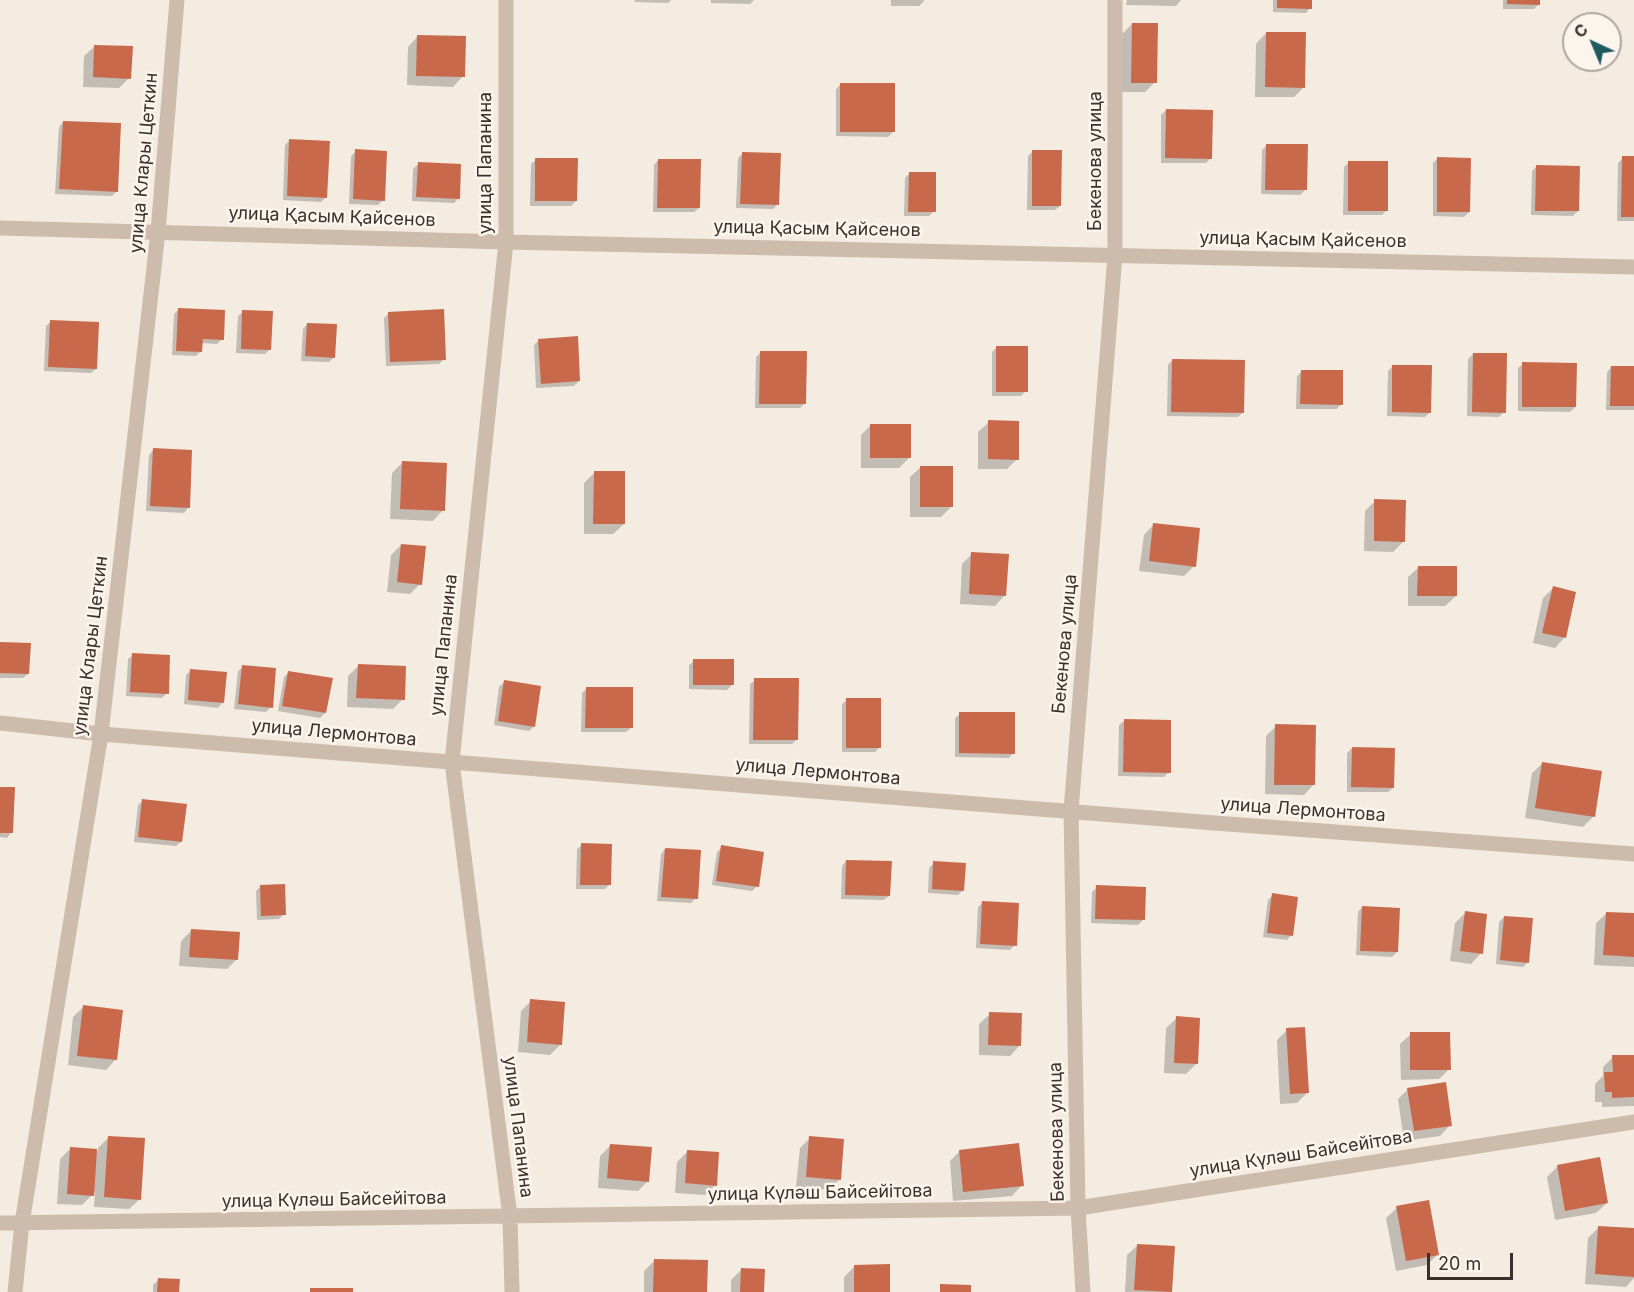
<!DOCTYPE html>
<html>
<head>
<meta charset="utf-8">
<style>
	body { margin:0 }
	#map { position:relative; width:1634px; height:1292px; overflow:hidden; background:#f4ebe1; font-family:Inter,sans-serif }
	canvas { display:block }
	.north { position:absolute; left:1562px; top:12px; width:60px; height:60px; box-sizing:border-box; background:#fbf5ee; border:2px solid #aea6a0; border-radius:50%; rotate:316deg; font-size:16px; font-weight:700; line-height:24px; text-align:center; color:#3b302b }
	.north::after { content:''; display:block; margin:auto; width:21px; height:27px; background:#1f5a5e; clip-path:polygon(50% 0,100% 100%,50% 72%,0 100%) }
	.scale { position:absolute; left:1427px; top:1253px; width:86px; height:27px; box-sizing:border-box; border:3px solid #3b302b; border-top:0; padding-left:8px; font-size:18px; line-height:21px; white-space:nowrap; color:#3b302b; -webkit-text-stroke:4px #fbf5ee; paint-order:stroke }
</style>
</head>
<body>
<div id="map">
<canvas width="1634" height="1292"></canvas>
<div class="north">С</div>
<div class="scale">20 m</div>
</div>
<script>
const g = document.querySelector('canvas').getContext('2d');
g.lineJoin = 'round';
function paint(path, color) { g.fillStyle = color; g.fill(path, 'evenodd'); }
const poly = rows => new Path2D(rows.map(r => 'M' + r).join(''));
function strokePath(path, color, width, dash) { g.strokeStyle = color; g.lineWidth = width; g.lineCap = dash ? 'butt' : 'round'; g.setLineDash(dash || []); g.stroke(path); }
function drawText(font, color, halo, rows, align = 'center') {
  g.font = font + ' Inter,sans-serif'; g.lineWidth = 5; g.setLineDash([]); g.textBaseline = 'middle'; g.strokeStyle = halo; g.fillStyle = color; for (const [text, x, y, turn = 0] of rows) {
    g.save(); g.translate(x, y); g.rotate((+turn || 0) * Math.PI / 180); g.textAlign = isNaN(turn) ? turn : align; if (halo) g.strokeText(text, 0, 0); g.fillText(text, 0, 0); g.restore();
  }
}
const shadow = poly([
	[635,0,671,0,668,3,634,2],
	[711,0,754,0,750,4,711,3],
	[891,0,924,0,924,1,919,6,891,6],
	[1127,0,1181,0,1176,6,1126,5],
	[1273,0,1310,0,1310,8,1306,13,1273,12],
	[1503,0,1539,0,1539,4,1534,9,1503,9],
	[1132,24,1155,82,1145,92,1121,92,1122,34],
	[1266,33,1304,87,1294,97,1255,97,1256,44],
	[418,36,463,76,453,87,407,85,408,47],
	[95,46,129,78,119,88,83,87,84,56],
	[841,84,893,132,888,137,836,136,836,89],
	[1166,110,1211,158,1206,163,1161,163,1161,115],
	[63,122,117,191,112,196,55,194,59,127],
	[290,140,326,197,321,202,283,200,285,145],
	[1267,145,1305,190,1300,195,1261,194,1262,150],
	[356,151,383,200,378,205,349,204,351,156],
	[1033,151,1060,206,1055,210,1027,210,1028,156],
	[743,153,778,204,773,209,736,208,738,158],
	[1438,158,1469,212,1464,217,1433,216,1433,163],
	[1623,158,1634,158,1634,221,1617,221,1618,163],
	[536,160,576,201,571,206,530,206,531,164],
	[658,160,699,208,694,212,653,212,654,165],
	[1349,162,1386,211,1382,215,1343,215,1344,167],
	[418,164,458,199,454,203,412,201,413,169],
	[1536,167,1578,211,1573,216,1531,215,1532,171],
	[909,174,934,211,929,216,904,216,905,178],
	[179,309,222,339,217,344,201,343,201,351,196,356,172,355,174,314],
	[243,312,270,349,265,354,236,353,238,316],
	[389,313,444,359,439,364,386,366,384,318],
	[51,321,96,369,91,373,44,371,46,326],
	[307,324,334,357,329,362,301,361,303,329],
	[539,340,579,381,574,386,536,388,534,345],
	[997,347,1026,391,1021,396,992,396,992,352],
	[761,352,805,403,800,408,755,408,756,357],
	[1473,354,1504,412,1499,417,1467,416,1468,359],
	[1172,360,1243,412,1238,417,1167,416,1168,365],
	[1523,364,1575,407,1570,412,1518,411,1518,368],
	[1393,366,1430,412,1425,417,1387,416,1388,371],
	[1611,367,1634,367,1634,410,1606,410,1607,372],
	[1302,371,1341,404,1337,409,1296,409,1297,376],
	[989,422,1017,459,1007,469,978,469,978,432],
	[871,425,909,458,899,468,861,468,861,435],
	[153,450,188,508,184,513,146,511,149,455],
	[402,463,443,510,433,521,390,519,392,473],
	[921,467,951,507,941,517,910,517,910,477],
	[595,472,624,524,613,534,584,534,584,483],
	[1375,501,1404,541,1393,552,1364,551,1365,511],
	[1154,524,1194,566,1184,576,1139,571,1144,535],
	[401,545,420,584,410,594,387,592,391,555],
	[972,554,1005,595,995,606,960,604,962,564],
	[1419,567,1456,596,1445,606,1408,606,1408,577],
	[1553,588,1565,637,1555,648,1533,643,1543,598],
	[0,644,28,674,23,678,0,678],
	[133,655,167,693,162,698,126,696,128,659],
	[694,661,732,685,727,690,689,689,689,665],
	[358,666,403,699,393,709,347,707,348,676],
	[243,667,271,707,266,712,234,709,238,671],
	[191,670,222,703,218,708,184,704,186,675],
	[289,672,325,713,320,718,278,711,284,677],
	[755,680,797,739,792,744,749,744,750,684],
	[504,682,534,726,529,731,494,725,499,687],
	[586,689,631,728,626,732,581,732,582,693],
	[847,700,879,748,875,752,842,752,842,704],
	[960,714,1013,753,1009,758,955,757,955,718],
	[1124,721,1169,772,1164,777,1118,776,1119,725],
	[1276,726,1314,784,1304,795,1265,794,1266,736],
	[1352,748,1393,788,1388,792,1347,792,1347,753],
	[1543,763,1593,817,1583,827,1525,818,1532,773],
	[0,788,11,833,7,838,0,837],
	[143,801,181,842,176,846,134,842,138,805],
	[582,845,609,885,605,889,576,889,577,849],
	[722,847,757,886,752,891,712,885,717,852],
	[665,849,696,898,691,903,657,901,661,854],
	[846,861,889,896,884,900,841,899,842,866],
	[934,863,963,890,958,895,928,893,929,868],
	[260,887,284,914,279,919,257,920,256,891],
	[1097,887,1143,920,1138,925,1091,923,1092,892],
	[1273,895,1291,935,1287,940,1263,937,1268,900],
	[983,902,1015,945,1010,950,976,948,978,907],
	[1362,907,1397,952,1392,957,1356,955,1358,912],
	[1465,913,1481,953,1471,964,1450,961,1455,923],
	[1607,913,1634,915,1634,967,1594,965,1596,923],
	[1504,917,1528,962,1523,967,1496,964,1499,922],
	[191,931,237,959,227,969,179,966,181,941],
	[531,1001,561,1044,550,1055,518,1052,521,1011],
	[83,1007,116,1059,106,1070,68,1065,73,1017],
	[990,1014,1020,1045,1010,1056,979,1055,979,1024],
	[1177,1018,1196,1064,1186,1074,1164,1073,1166,1028],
	[1287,1030,1307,1093,1297,1103,1280,1104,1277,1040],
	[1411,1034,1449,1069,1439,1079,1401,1080,1400,1044],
	[1634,1056,1634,1106,1602,1107,1602,1102,1595,1102,1595,1084,1603,1076,1603,1067,1613,1057],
	[1408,1089,1450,1125,1440,1136,1404,1141,1398,1099],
	[109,1137,140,1199,129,1209,94,1207,95,1192,82,1205,57,1204,60,1159,70,1149,98,1151,98,1148],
	[810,1138,839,1180,829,1190,796,1187,800,1148],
	[610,1146,648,1181,638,1191,598,1188,600,1156],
	[688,1151,715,1185,705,1195,675,1193,677,1162],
	[960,1151,1022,1185,1012,1196,953,1201,950,1161],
	[1558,1166,1607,1203,1596,1213,1555,1220,1547,1177],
	[1397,1208,1438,1254,1427,1265,1396,1271,1386,1218],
	[1598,1228,1634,1230,1634,1278,1626,1287,1585,1284,1588,1238],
	[1138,1245,1171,1291,1170,1292,1125,1292,1127,1255],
	[654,1261,706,1292,644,1292,644,1271],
	[854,1267,889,1292,844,1292,844,1277],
	[741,1270,763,1292,731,1292,731,1280],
	[158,1280,178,1292,153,1292,153,1285]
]);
const building = poly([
	[1277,0,1312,0,1312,9,1277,8],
	[1507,0,1540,0,1540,5,1507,4],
	[1132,23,1158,23,1157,83,1131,83],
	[1266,32,1306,32,1305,88,1265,87],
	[417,35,466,36,465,77,416,76],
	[94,45,133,46,131,79,93,77],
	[840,83,895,83,895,132,840,132],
	[1166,109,1213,110,1212,159,1165,158],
	[63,121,121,123,118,192,59,189],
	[289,139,330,141,327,198,287,196],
	[1266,144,1308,144,1307,190,1265,190],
	[355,149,387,151,385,201,353,199],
	[1032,150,1062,150,1061,206,1032,206],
	[742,152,781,153,779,205,740,204],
	[1622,156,1634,156,1634,217,1621,217],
	[1437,157,1471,158,1470,212,1437,212],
	[535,158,578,158,577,201,535,201],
	[658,159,701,159,700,208,657,208],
	[1348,161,1388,161,1388,211,1348,211],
	[418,162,461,164,460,199,416,197],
	[1536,165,1580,166,1579,211,1535,211],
	[909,172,936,172,936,212,908,212],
	[178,308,225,310,224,340,203,339,202,352,176,351],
	[444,309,446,360,390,362,388,312],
	[242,310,273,311,271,350,241,349],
	[50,320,99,322,97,369,48,367],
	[307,323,337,324,335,358,305,356],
	[578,336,580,381,541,384,538,339],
	[996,346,1028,346,1028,392,996,392],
	[760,351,807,351,806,404,759,404],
	[1473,353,1507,353,1506,413,1472,412],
	[1172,359,1245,360,1244,413,1171,412],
	[1522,362,1577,363,1576,407,1522,407],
	[1392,365,1432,365,1431,413,1392,412],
	[1611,366,1634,366,1634,406,1610,406],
	[1301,370,1343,370,1343,405,1300,404],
	[988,420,1019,421,1019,460,988,459],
	[870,424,911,424,911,458,870,458],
	[153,448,192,450,190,508,150,506],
	[402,461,447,463,445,511,400,509],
	[920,466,953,466,953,507,920,507],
	[594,471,625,471,625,524,593,524],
	[1374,499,1406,500,1405,542,1374,541],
	[1153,523,1200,528,1196,567,1149,561],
	[401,544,426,546,422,585,397,582],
	[971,552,1009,554,1006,596,969,594],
	[1418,566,1457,566,1457,596,1417,596],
	[1553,586,1576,592,1566,638,1542,633],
	[0,642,31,643,29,674,0,673],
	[132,653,170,655,169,694,130,692],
	[693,659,734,659,734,685,693,685],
	[358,664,406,666,405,700,356,698],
	[242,665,276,668,273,708,238,704],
	[190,669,227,672,224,703,188,700],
	[288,671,333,678,326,713,282,706],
	[754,678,799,678,798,740,753,740],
	[504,680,541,686,535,727,498,721],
	[586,687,633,687,633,728,585,728],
	[846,698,881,698,881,748,846,748],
	[959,712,1015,712,1015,754,959,753],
	[1124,719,1171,720,1171,773,1123,772],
	[1275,724,1316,725,1315,785,1274,785],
	[1352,747,1395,748,1394,788,1351,787],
	[1542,762,1602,771,1595,817,1535,808],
	[0,787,15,787,13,833,0,833],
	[142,799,187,804,182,842,138,837],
	[581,843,612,844,611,885,580,885],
	[721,845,764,852,759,887,716,881],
	[665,848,701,850,698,899,661,897],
	[846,860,892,861,890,896,845,895],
	[933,861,966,863,964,891,932,889],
	[285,884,286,915,261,916,260,885],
	[1096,885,1146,887,1145,920,1095,919],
	[1272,893,1298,897,1293,936,1267,933],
	[982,901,1019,903,1017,946,980,944],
	[1362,906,1400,908,1398,952,1360,951],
	[1465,911,1487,914,1483,954,1460,951],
	[1606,912,1634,913,1634,957,1603,955],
	[1504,916,1533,918,1529,963,1500,960],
	[191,929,240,932,238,960,189,957],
	[530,999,565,1002,562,1045,527,1042],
	[83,1005,123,1010,117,1060,77,1056],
	[989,1012,1022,1013,1021,1046,988,1045],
	[1176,1016,1200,1018,1198,1064,1174,1063],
	[1305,1027,1309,1093,1290,1094,1286,1028],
	[1410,1032,1450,1032,1451,1070,1410,1070],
	[1612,1055,1634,1055,1634,1097,1612,1098,1612,1092,1605,1092,1604,1072,1613,1072],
	[1446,1082,1452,1126,1414,1131,1407,1088],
	[108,1136,145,1138,141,1200,104,1197],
	[809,1136,844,1139,841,1180,806,1177],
	[1019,1143,1024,1186,963,1192,959,1150],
	[610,1144,652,1147,649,1182,607,1178],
	[70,1147,97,1149,94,1196,67,1194],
	[687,1150,719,1152,717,1186,685,1183],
	[1600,1157,1608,1203,1565,1211,1557,1165],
	[1429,1200,1439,1255,1406,1261,1396,1206],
	[1598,1226,1634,1228,1634,1277,1595,1274],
	[1137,1244,1175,1246,1172,1292,1134,1290],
	[654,1259,708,1260,707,1292,653,1292],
	[890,1264,890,1292,854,1292,854,1265],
	[741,1268,765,1269,764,1292,740,1292],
	[158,1278,180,1279,179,1292,157,1292],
	[940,1284,971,1285,971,1292,940,1292],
	[310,1288,353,1288,353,1292,310,1292]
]);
const minor = poly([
	[506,0,506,242,452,762,510,1217,512,1292],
	[0,723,101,734,1214,823,1634,854],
	[0,1223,1078,1208,1634,1122],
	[15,1292,22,1223,101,734,158,232,177,0],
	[1083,1292,1078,1208,1071,811,1115,255,1115,0]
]);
const tertiary = poly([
	[0,228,506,242,1634,267]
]);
const streetNames = [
	["Бекенова улица",1096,161,-90],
	["улица Клары Цеткин",144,163,-85],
	["улица Папанина",486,163,-90],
	["улица Қасым Қайсенов",332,217,2],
	["улица Қасым Қайсенов",817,229,1],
	["улица Қасым Қайсенов",1303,240,1],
	["Бекенова улица",1065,644,-85],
	["улица Папанина",444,645,-84],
	["улица Клары Цеткин",91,646,-83],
	["улица Лермонтова",334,733,5],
	["улица Лермонтова",818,772,5],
	["улица Лермонтова",1303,810,4],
	["улица Папанина",518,1127,83],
	["Бекенова улица",1057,1132,-91],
	["улица Күләш Байсейітова",1301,1154,-9],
	["улица Күләш Байсейітова",820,1193,-1],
	["улица Күләш Байсейітова",334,1200,-1]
];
paint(shadow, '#0003');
paint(building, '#c8694b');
strokePath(minor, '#cdbbac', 15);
strokePath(tertiary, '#cdbbac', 15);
drawText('18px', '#3b302b', '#fbf5ee', streetNames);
</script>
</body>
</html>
